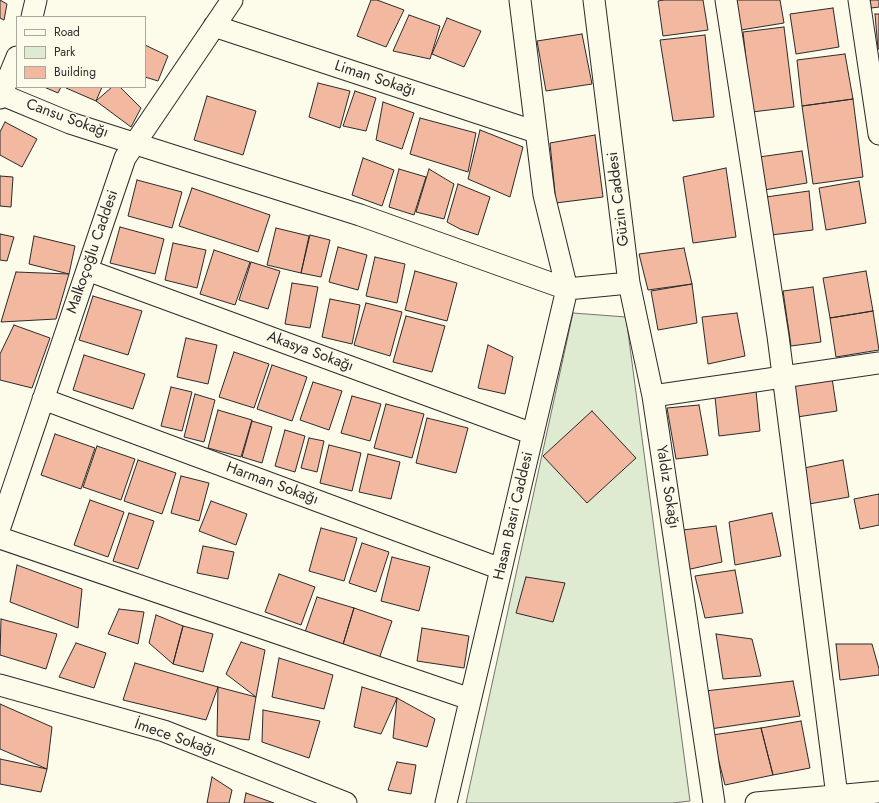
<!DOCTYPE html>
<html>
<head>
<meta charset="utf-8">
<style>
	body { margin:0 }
	#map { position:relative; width:879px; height:803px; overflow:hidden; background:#fdfbea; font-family:Jost,sans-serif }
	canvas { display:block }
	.legend { position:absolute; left:16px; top:16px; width:130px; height:72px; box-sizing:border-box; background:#fdfbea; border:1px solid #a9a89e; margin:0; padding:5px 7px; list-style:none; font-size:12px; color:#2b2b2b }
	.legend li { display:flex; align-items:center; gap:8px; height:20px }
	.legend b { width:20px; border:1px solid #a9a89e }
</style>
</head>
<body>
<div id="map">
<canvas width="879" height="803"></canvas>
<ul class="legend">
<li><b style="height:5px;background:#fdfbea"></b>Road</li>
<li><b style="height:11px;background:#deebd1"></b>Park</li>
<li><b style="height:11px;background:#f2b8a0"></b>Building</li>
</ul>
</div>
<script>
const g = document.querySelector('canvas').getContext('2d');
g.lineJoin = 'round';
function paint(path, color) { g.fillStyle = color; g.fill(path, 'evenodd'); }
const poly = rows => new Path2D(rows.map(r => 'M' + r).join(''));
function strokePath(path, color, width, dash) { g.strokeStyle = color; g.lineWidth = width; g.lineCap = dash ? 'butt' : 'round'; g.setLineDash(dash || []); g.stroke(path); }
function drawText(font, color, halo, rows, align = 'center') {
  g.font = font + ' Jost,sans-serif'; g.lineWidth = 3; g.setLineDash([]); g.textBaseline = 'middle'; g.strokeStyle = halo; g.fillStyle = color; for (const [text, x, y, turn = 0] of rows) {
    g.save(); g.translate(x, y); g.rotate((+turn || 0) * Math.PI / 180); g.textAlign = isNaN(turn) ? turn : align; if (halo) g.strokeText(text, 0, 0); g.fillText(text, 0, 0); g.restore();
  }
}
const green = poly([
	[573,313,626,317,690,801,672,803,466,803,573,313]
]);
const building = poly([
	[0,0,7,4,4,20,0,18,0,0],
	[371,0,377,0,404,10,386,47,357,36,371,0],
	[663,0,703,0,708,30,663,36,658,1,663,0],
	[736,0,780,0,784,23,741,30,736,0],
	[870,0,879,0,879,7,871,8,870,0],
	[833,8,839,47,796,54,790,14,833,8],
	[875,14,879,14,879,49,878,49,875,14],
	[409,15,440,26,430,59,393,51,409,15],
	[447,18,481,31,464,67,432,54,447,18],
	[784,27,794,107,752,112,743,32,784,27],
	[582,34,592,84,546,91,537,41,582,34],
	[705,35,714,117,673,121,660,40,705,35],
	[145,45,168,56,158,81,145,77,145,45],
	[845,54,853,99,802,106,797,60,845,54],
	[318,83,350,91,340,128,309,117,318,83],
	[44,87,61,87,58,93,44,87],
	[66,87,102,87,96,101,66,88,66,87],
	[112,87,120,87,141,108,131,127,96,101,112,87],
	[355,91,376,98,366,131,343,126,355,91],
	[207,96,256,111,243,155,194,140,207,96],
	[853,99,863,177,813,184,802,106,853,99],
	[383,102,414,113,402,149,376,140,383,102],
	[420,118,476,133,468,172,410,154,420,118],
	[5,122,37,139,22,167,0,155,0,132,5,122],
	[480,130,523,147,510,197,468,179,480,130],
	[595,135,603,197,556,203,550,143,595,135],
	[802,151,807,183,764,190,759,157,802,151],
	[363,158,394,170,382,206,352,195,363,158],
	[726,168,736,237,693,243,683,177,726,168],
	[399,169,426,177,414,215,389,207,399,169],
	[429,169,454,184,444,219,416,212,429,169],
	[0,176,13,177,11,207,0,206,0,176],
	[137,180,182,192,172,228,128,216,137,180],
	[859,181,866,223,826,230,819,188,859,181],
	[458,184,490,197,478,235,460,229,447,222,458,184],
	[192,188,270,215,258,252,179,226,192,188],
	[809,191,813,230,771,235,766,197,809,191],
	[120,227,164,239,155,274,110,263,120,227],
	[276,228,309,236,301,273,267,265,276,228],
	[0,234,14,237,7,261,0,260,0,234],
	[310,235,330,240,321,277,301,273,310,235],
	[34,236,75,246,69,274,29,264,34,236],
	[173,243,206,250,197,288,165,280,173,243],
	[338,247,367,255,358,290,329,282,338,247],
	[684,248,692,284,648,290,639,254,684,248],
	[214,250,250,262,235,305,200,294,214,250],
	[375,257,405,264,397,303,366,296,375,257],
	[251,262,280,271,268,309,239,300,251,262],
	[415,271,457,283,447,321,405,310,415,271],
	[866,271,873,311,830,318,823,278,866,271],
	[16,272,69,274,56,319,1,322,16,272],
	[292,283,318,287,310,328,285,324,292,283],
	[692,284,697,323,658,330,651,291,692,284],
	[813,287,821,342,791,346,783,291,813,287],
	[93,296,142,311,128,355,79,340,93,296],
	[330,299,360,305,352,344,322,337,330,299],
	[366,303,402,312,390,356,354,345,366,303],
	[873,311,879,350,836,357,830,318,873,311],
	[737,313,745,356,708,364,702,317,737,313],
	[406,316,445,326,432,372,393,362,406,316],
	[14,325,50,338,32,388,0,380,0,354,14,325],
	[186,338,217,345,208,384,177,377,186,338],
	[488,345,513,357,505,394,478,388,488,345],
	[234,352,269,364,254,408,219,397,234,352],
	[84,355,145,374,133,409,73,390,84,355],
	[272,365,307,377,292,421,257,409,272,365],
	[832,378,837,411,797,417,792,383,832,378],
	[313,382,342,391,329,430,300,420,313,382],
	[171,387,192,392,182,431,161,426,171,387],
	[756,391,760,431,719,436,715,397,756,391],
	[195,394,215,400,204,442,184,437,195,394],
	[352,396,381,404,370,441,341,433,352,396],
	[386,404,424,414,412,458,374,448,386,404],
	[699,405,708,455,676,459,667,408,699,405],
	[218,410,252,420,241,457,208,448,218,410],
	[592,411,636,458,587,503,543,456,592,411],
	[427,418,468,428,456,473,416,463,427,418],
	[252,421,272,427,262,463,242,457,252,421],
	[285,430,305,436,295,472,275,466,285,430],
	[55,434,95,448,81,489,41,475,55,434],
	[309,438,324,441,317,472,301,468,309,438],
	[329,445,361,453,352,491,320,483,329,445],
	[97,446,135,459,121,500,83,487,97,446],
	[368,454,400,462,391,499,359,492,368,454],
	[138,460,176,473,162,514,124,501,138,460],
	[843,460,849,497,809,504,804,468,843,460],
	[181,476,209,483,199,521,171,513,181,476],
	[879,494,879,525,860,529,854,499,879,494],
	[90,500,124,512,108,557,74,545,90,500],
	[211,501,247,514,236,545,199,531,211,501],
	[129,513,154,521,138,569,113,561,129,513],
	[772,513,781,556,735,565,729,522,772,513],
	[716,526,722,562,686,570,683,530,716,526],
	[321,528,357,538,344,581,309,571,321,528],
	[362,543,389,552,376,592,349,583,362,543],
	[203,546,234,552,228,579,197,573,203,546],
	[392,557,430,567,419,611,381,601,392,557],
	[17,565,82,589,78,628,10,602,17,565],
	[735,570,743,613,705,618,695,576,735,570],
	[279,574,315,587,301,625,265,612,279,574],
	[526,577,565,583,553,622,516,613,526,577],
	[317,597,354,608,341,651,303,638,317,597],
	[354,608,392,621,378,662,341,651,354,608],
	[119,609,144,612,138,644,108,634,119,609],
	[156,615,183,626,173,664,149,643,156,615],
	[1,619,57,634,46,669,0,655,1,619],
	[183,626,213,634,203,672,173,664,183,626],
	[422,628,469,636,464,668,417,661,422,628],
	[716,634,752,639,761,676,723,679,716,634],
	[241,642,265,650,256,697,226,674,241,642],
	[76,643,106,653,94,688,59,677,76,643],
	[836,644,872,644,879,669,879,675,840,680,836,644],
	[279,658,333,675,324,709,272,697,279,658],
	[135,663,218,687,206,720,123,700,135,663],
	[793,681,800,716,710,729,705,691,793,681],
	[218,687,256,697,249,740,217,736,218,687],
	[362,687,397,698,381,734,354,727,362,687],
	[397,698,435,719,427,747,393,738,397,698],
	[0,704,52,727,47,769,0,749,0,704],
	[263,710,320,721,309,758,262,742,263,710],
	[801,721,810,768,773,775,761,728,801,721],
	[761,728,773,775,725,785,712,735,761,728],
	[0,759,47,769,41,792,0,784,0,759],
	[397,762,416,765,411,794,388,790,397,762],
	[212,777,232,790,229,803,207,803,212,777],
	[246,793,274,803,244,803,246,793]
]);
const minor = poly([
	[594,0,629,283,653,396],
	[726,0,778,336,837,796],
	[859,0,879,134],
	[32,17,36,0],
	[214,26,536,132],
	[0,94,70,123,360,215,567,289,544,195,520,0],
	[0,98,17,57],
	[87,270,533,434],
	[43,399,501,569],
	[0,527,125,158,232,0],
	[0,538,470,699],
	[0,685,164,731,346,803],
	[446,803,567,289,629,283],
	[714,803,653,396,879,363],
	[756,803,879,792]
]);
const streetNames = [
	["Liman Sokağı",375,79,18],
	["Cansu Sokağı",67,119,20],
	["Güzin Caddesi",619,199,-97],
	["Malkoçoğlu Caddesi",93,252,-71],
	["Akasya Sokağı",310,352,20],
	["Harman Sokağı",272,484,20],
	["Yaldız Sokağı",667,487,81],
	["Hasan Basri Caddesi",514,516,-77],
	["İmece Sokağı",175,738,19]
];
paint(green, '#deebd1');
strokePath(green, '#74746e', 1);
paint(building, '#f2b8a0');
strokePath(building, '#2b2b2b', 1);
strokePath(minor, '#2b2b2b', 23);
strokePath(minor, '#fdfbea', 21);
drawText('15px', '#2b2b2b', '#fdfbea', streetNames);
</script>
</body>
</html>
